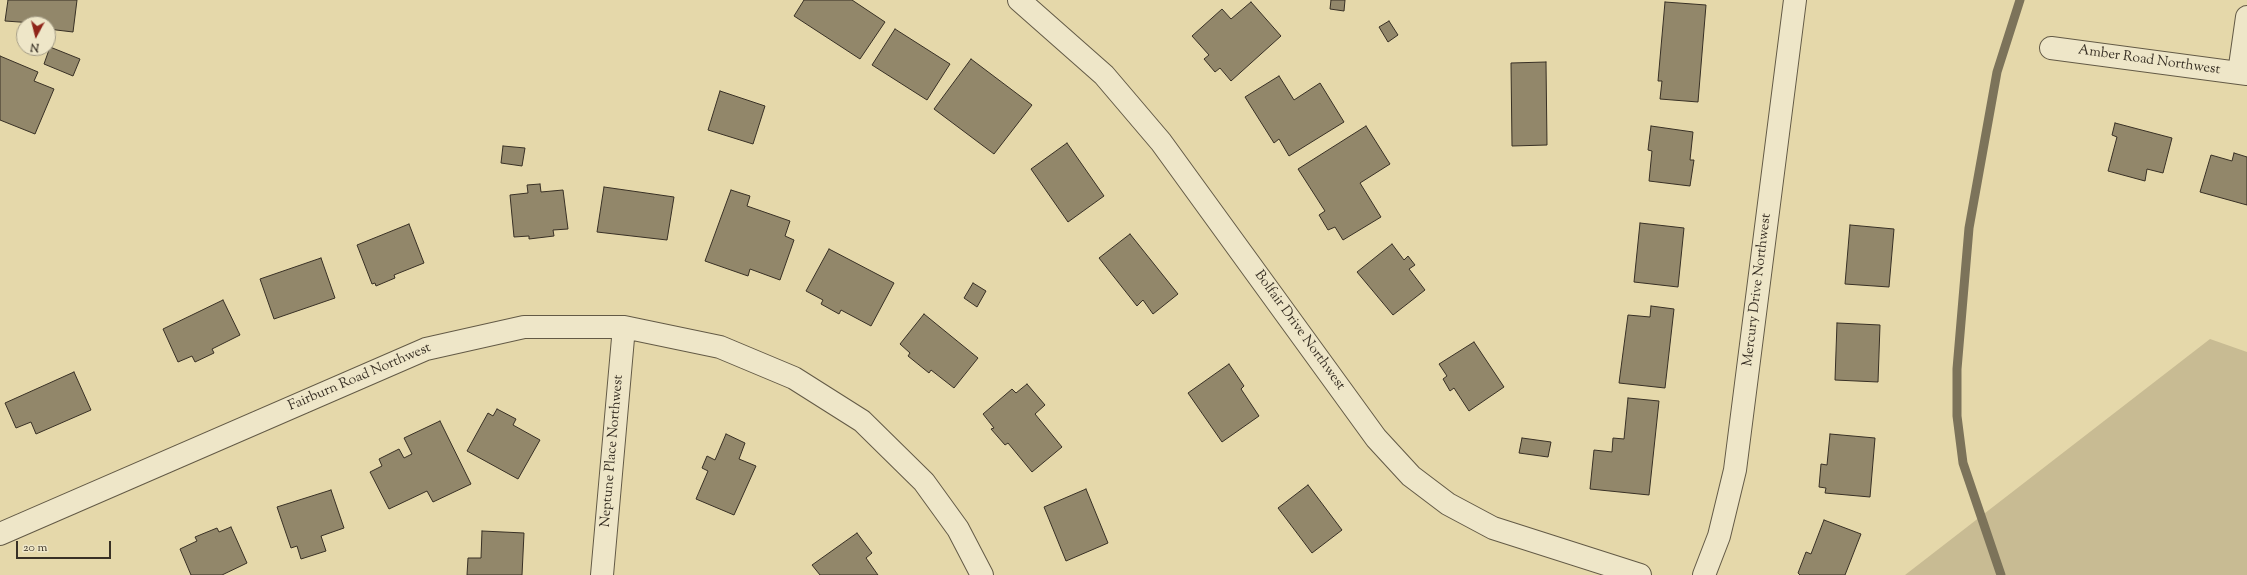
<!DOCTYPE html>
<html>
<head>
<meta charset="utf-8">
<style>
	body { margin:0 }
	#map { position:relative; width:2247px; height:575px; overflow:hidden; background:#e5d8aa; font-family:"Sorts Mill Goudy",serif }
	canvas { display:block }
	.north { position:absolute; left:16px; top:16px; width:40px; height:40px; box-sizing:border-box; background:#eee6c8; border:1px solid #a59d87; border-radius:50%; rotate:187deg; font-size:11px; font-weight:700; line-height:16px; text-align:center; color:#383025 }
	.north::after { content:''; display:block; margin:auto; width:14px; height:18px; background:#8f2418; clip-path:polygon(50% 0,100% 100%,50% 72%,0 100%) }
	.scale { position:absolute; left:16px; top:541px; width:95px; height:18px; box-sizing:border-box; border:2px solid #383025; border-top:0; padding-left:5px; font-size:12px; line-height:14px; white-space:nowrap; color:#383025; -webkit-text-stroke:3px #eee6c8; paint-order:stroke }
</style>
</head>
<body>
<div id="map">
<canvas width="2247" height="575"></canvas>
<div class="north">N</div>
<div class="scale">20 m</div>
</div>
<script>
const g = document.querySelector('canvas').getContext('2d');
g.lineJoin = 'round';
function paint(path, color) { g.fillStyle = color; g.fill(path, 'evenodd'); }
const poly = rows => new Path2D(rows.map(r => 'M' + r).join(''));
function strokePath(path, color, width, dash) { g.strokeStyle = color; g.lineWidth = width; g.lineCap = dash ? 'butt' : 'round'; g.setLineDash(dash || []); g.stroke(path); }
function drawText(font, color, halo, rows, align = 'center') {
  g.font = font + ' "Sorts Mill Goudy",serif'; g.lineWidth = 3; g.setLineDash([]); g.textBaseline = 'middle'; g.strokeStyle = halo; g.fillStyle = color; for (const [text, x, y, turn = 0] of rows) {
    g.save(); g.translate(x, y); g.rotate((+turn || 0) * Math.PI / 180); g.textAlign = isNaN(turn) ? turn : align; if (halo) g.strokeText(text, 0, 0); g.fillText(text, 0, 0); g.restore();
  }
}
const green = poly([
	[2210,339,2247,352,2247,575,1905,575]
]);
const stream = poly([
	[2001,575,1963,463,1957,416,1957,369,1969,228,1997,72,2020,0]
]);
const building = poly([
	[8,0,77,0,73,32,48,29,48,24,5,21,8,0],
	[804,0,852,0,885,22,860,59,794,16,804,0],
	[1331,0,1345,0,1344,11,1330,9,1331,0],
	[1251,2,1281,36,1231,81,1220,68,1215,72,1204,59,1209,55,1192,36,1222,9,1231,19,1251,2],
	[1665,2,1706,5,1698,102,1660,99,1662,81,1658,81,1665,2],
	[1389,21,1398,35,1388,42,1379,27,1389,21],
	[895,29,950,64,927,100,872,65,895,29],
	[50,47,80,59,73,76,44,64,50,47],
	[0,56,38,72,34,81,54,89,35,134,0,120,0,56],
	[971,59,1032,105,994,154,934,109,971,59],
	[1546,62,1547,145,1512,146,1511,63,1546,62],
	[1279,76,1294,100,1320,83,1344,122,1289,156,1279,139,1274,143,1245,97,1279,76],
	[720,91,765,106,753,144,708,130,720,91],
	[2115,123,2172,138,2163,173,2147,169,2145,181,2108,171,2117,137,2112,135,2115,123],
	[1366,126,1390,164,1360,183,1381,217,1343,240,1335,227,1328,230,1319,215,1325,211,1298,169,1366,126],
	[1651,126,1693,132,1690,160,1694,160,1690,186,1649,181,1652,151,1648,150,1651,126],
	[1067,143,1104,196,1068,222,1031,169,1067,143],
	[503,146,525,148,522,166,501,163,503,146],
	[2234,153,2247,157,2247,205,2200,192,2211,155,2232,161,2234,153],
	[540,184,541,192,563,190,568,229,553,230,554,236,529,239,529,236,514,237,510,195,528,193,527,185,540,184],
	[604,187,674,197,667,240,597,232,604,187],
	[731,190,750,196,747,206,790,221,785,236,794,240,780,280,750,269,748,276,705,261,731,190],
	[1640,223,1684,228,1678,287,1634,282,1640,223],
	[409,224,424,263,394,275,395,278,376,286,375,283,372,284,357,245,409,224],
	[1850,225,1894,229,1889,287,1845,284,1850,225],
	[1130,234,1178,294,1153,314,1143,300,1137,306,1099,258,1130,234],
	[1392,244,1404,260,1408,256,1415,265,1409,269,1425,290,1393,315,1357,272,1392,244],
	[829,249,894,283,871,326,841,310,839,314,821,304,823,300,806,291,829,249],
	[321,258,335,298,274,319,260,279,321,258],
	[973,283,986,291,977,307,964,298,973,283],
	[223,300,240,335,212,349,214,353,195,362,192,356,178,362,163,329,223,300],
	[1651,306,1674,309,1665,388,1619,383,1628,315,1650,317,1651,306],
	[924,314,978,358,954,388,931,370,929,373,908,356,910,353,900,344,924,314],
	[1837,323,1880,325,1878,382,1835,380,1837,323],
	[1474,342,1504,387,1469,411,1454,388,1450,391,1443,379,1447,376,1439,364,1474,342],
	[1229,364,1244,386,1241,389,1259,416,1222,442,1188,393,1229,364],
	[74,372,91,410,36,434,31,422,16,428,5,403,74,372],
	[1027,384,1045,405,1035,414,1062,447,1032,472,1008,443,1005,445,991,429,994,428,983,414,1012,389,1016,393,1027,384],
	[1628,398,1659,401,1649,495,1590,489,1594,450,1612,452,1613,438,1624,439,1628,398],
	[497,409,516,419,513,425,540,440,518,479,467,451,488,413,493,416,497,409],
	[440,421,471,484,433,502,427,491,389,509,370,472,382,466,379,459,399,449,404,458,412,454,404,438,440,421],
	[726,434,745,443,739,459,756,466,734,515,696,499,708,471,702,468,707,456,715,460,726,434],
	[1830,434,1875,438,1870,497,1825,493,1826,488,1819,487,1821,464,1827,465,1830,434],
	[1522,438,1551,442,1548,457,1519,453,1522,438],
	[1308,485,1342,530,1312,553,1278,508,1308,485],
	[1086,489,1108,543,1066,561,1044,507,1086,489],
	[331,490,344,528,321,536,326,551,301,559,297,546,291,548,277,507,331,490],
	[1824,520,1861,534,1845,575,1800,575,1798,573,1806,552,1811,554,1824,520],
	[231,527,247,563,222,575,191,575,180,549,197,541,195,537,217,528,219,532,231,527],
	[482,531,524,533,522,575,467,575,468,558,481,558,482,531],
	[857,533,872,553,866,558,878,575,820,575,812,565,857,533]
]);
const minor = poly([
	[1019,0,1104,75,1161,142,1376,438,1411,476,1448,504,1493,528,1640,575],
	[2051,48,2247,74],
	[2239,73,2247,17],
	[0,534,426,349,524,327,624,327,720,347,794,378,862,421,924,482,958,529,982,575],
	[602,575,624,327],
	[1704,575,1719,536,1735,470,1795,0]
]);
const streetNames = [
	["Amber Road Northwest",2149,61,8],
	["Mercury Drive Northwest",1758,290,-83],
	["Bolfair Drive Northwest",1299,331,54],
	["Fairburn Road Northwest",360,378,-23],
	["Neptune Place Northwest",613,451,-85]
];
paint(green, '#c8bb93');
strokePath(stream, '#7c735a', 9);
paint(building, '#92876a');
strokePath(building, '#383025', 1);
strokePath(minor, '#635a46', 24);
strokePath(minor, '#eee6c8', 22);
drawText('14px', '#383025', '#eee6c8', streetNames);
</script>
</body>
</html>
